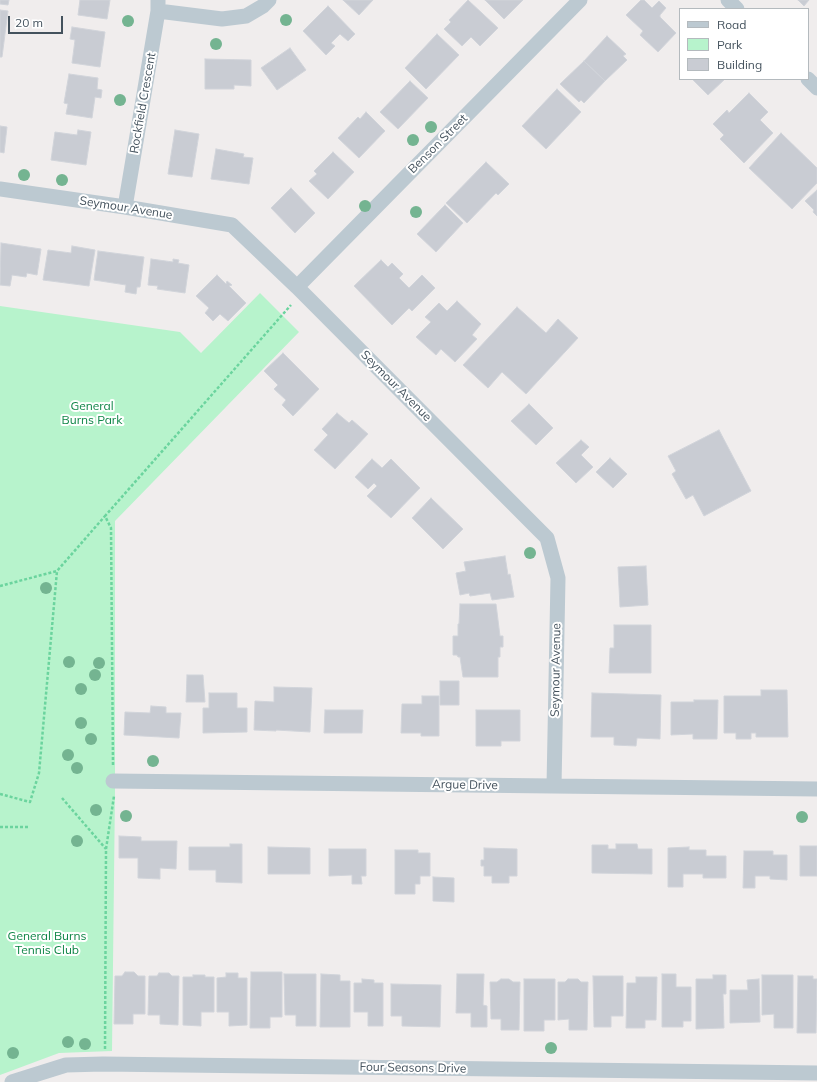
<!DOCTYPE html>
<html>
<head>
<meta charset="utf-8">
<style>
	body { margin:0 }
	#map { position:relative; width:817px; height:1082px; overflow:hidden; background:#f0eded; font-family:Mulish,sans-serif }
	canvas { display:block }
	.legend { position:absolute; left:679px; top:8px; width:130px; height:72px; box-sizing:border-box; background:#fff; border:1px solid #b4babe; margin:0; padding:5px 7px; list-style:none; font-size:12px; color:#44525d }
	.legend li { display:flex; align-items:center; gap:8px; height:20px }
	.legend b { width:20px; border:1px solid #b4babe }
	.scale { position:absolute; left:8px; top:16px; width:55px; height:18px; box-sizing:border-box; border:2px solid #44525d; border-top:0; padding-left:5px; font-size:12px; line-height:14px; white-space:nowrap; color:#44525d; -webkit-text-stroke:3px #fff; paint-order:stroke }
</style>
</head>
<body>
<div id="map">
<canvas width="817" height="1082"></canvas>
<ul class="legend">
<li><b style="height:5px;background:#bcc9d1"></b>Road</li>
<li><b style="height:11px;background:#b7f3cc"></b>Park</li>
<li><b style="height:11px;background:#c9ccd3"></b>Building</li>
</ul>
<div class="scale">20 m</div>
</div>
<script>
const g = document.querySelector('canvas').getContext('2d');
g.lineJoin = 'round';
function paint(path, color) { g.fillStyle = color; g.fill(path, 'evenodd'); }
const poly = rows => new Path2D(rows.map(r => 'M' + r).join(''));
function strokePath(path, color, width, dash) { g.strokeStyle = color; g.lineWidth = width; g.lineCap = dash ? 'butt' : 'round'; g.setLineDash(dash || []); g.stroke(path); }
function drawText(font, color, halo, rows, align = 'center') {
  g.font = font + ' Mulish,sans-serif'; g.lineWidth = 4; g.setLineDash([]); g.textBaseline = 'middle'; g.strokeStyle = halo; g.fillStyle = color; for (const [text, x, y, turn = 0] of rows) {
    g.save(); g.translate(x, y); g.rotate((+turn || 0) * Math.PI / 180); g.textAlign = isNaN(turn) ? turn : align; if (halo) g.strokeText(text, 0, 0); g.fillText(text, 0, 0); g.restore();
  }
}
const green = poly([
	[260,293,299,332,115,521,115,791,112,1051,59,1053,0,1075,0,306,180,332,201,353]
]);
const building = poly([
	[0,0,9,0,8,5,0,4,0,0],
	[80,0,110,0,107,19,78,15,80,0],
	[343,0,373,0,359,15,343,0],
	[468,0,498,28,480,46,471,37,462,46,444,29,451,22,449,20,468,0],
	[485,0,523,0,504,19,485,0],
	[641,0,644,0,652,8,659,1,666,8,660,15,660,17,676,33,658,52,640,35,643,31,626,15,641,0],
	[798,0,809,0,804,6,798,0],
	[328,6,355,34,348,41,340,34,331,43,335,46,326,55,303,31,328,6],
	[0,10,8,11,2,57,0,57,0,10],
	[72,27,105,32,100,67,72,63,75,40,70,39,72,27],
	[437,34,459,55,426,89,405,68,437,34],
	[607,36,626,54,623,56,627,60,605,81,584,61,607,36],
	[290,48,306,70,277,90,261,68,290,48],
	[205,59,251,60,251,86,234,85,234,89,205,89,205,59],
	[584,61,605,81,584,103,581,100,579,102,560,84,584,61],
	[69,74,98,78,97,89,102,90,101,98,95,97,92,118,66,114,68,104,64,103,69,74],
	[692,79,725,79,708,95,692,79],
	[410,81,428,98,398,129,380,112,410,81],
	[557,89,581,112,546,149,522,126,557,89],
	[749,93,768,112,760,120,773,133,744,163,720,139,724,135,713,124,727,110,729,113,749,93],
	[366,112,385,131,359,158,338,138,358,117,360,119,366,112],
	[0,126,7,127,4,153,0,152,0,126],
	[78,130,91,132,86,165,51,160,55,132,77,135,78,130],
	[175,130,199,134,192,177,168,174,175,130],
	[781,133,817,168,817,183,792,209,749,168,781,133],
	[216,149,244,154,243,157,253,158,249,184,211,179,216,149],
	[333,152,354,172,328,199,309,181,317,174,314,171,333,152],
	[486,162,509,184,498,195,496,193,467,223,446,203,486,162],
	[291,188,315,213,295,233,271,208,291,188],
	[817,190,817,216,813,212,814,210,805,201,817,190],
	[445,205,463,223,436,252,417,234,445,205],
	[1,243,41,249,37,275,27,273,26,277,12,275,10,286,0,285,1,243],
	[72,246,95,250,89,286,43,280,48,250,71,253,72,246],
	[98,251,144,257,140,287,137,287,136,294,125,292,126,285,94,280,98,251],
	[151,259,173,262,173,259,179,260,178,263,189,265,185,293,157,289,158,286,148,285,151,259],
	[381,260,388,267,392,263,403,274,399,278,409,288,422,275,435,288,412,311,409,308,392,325,354,286,381,260],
	[217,275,226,284,227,281,232,285,229,286,246,303,228,321,220,314,213,321,205,313,209,308,196,296,217,275],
	[457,301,481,324,472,335,477,339,455,362,441,349,436,355,416,337,431,322,425,317,439,303,447,311,457,301],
	[517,307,546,333,558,319,578,338,526,394,502,372,488,388,463,365,517,307],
	[283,353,319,389,293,416,282,405,286,400,274,389,278,385,264,371,283,353],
	[529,404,553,428,536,445,511,421,529,404],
	[337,413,349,423,352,420,368,434,335,469,314,450,328,435,322,429,337,413],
	[719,430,751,491,704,516,693,495,686,499,672,474,676,471,668,456,719,430],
	[581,440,589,447,581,455,593,467,576,483,556,463,581,440],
	[610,458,627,474,613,488,596,472,610,458],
	[372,459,382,468,391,459,420,488,391,518,367,496,377,486,374,483,368,489,355,477,372,459],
	[431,498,463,529,443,549,412,518,431,498],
	[505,556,508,575,510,574,514,597,492,600,490,593,470,596,469,593,460,595,456,573,466,571,464,562,505,556],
	[646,566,648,605,620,607,618,567,646,566],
	[460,604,496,604,500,636,503,636,503,647,500,647,500,657,498,657,498,677,463,677,460,657,458,657,457,655,453,655,453,636,458,636,458,624,459,624,460,604],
	[614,625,651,625,651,673,609,673,610,648,614,648,614,625],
	[187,675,203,675,205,702,186,702,187,675],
	[440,681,459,681,459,705,440,705,440,681],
	[274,687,312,688,310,732,276,730,276,731,254,730,255,701,274,702,274,687],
	[761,690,787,690,788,737,756,737,756,733,751,733,751,739,736,739,736,733,724,733,724,696,761,696,761,690],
	[209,693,237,693,237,708,247,708,247,732,203,733,203,708,209,708,209,693],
	[592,693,661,695,660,739,637,738,636,746,614,745,614,737,591,737,592,693],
	[422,696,439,696,439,736,421,736,421,733,401,733,402,704,422,704,422,696],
	[694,700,718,700,717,739,693,739,693,734,671,735,671,702,694,702,694,700],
	[151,706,166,707,166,713,181,713,179,738,124,735,125,712,150,713,151,706],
	[325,710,363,710,362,733,324,733,325,710],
	[476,710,520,710,520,741,501,741,501,746,476,746,476,710],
	[119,836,141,837,141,841,177,841,176,869,160,868,160,879,138,878,138,858,119,858,119,836],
	[230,844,242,844,242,883,216,882,216,870,189,870,189,847,230,847,230,844],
	[616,844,637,844,638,849,652,849,652,874,592,873,592,845,608,845,608,849,616,849,616,844],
	[800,846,817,846,817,876,800,876,800,846],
	[268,847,310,848,310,874,268,874,268,847],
	[689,847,689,850,706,850,706,856,726,856,726,878,703,878,703,874,683,874,683,887,668,887,668,848,689,847],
	[484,848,517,849,517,876,509,876,509,883,492,883,492,876,484,876,484,866,481,866,481,860,484,860,484,848],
	[329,849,366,849,366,876,361,876,362,884,352,884,352,875,329,876,329,849],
	[395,850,418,850,418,853,430,853,430,876,420,876,420,884,415,884,415,894,395,894,395,850],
	[744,851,773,851,773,855,787,855,787,880,770,879,770,876,755,876,755,888,743,888,744,851],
	[433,877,454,878,454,902,433,901,433,877],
	[125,972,134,972,138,976,145,976,145,1014,133,1014,133,1024,114,1024,115,976,122,976,125,972],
	[251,972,282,972,282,1017,270,1017,270,1028,250,1028,251,972],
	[159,973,169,973,172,976,179,976,178,1025,160,1024,160,1015,148,1015,149,976,157,976,159,973],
	[226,973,238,973,238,978,247,978,247,1025,229,1026,229,1012,217,1012,217,978,226,977,226,973],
	[284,974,316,974,316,1026,296,1026,296,1015,285,1015,284,974],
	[321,974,340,975,340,981,350,981,350,1027,320,1027,321,974],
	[457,974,484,974,483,1005,487,1006,487,1027,471,1027,471,1013,456,1013,457,974],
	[662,974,676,974,676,987,691,987,691,1021,683,1021,683,1027,662,1027,662,974],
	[193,975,205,975,205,977,214,977,214,1012,201,1012,201,1026,183,1025,183,977,193,977,193,975],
	[713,975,726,975,726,994,723,994,724,1028,696,1029,696,979,713,979,713,975],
	[762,975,793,975,793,1028,774,1028,774,1014,762,1015,762,975],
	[593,976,623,976,623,1016,611,1016,611,1027,594,1027,593,976],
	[798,976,813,976,813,979,817,979,816,1033,797,1033,798,976],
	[636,977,657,977,656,1020,645,1020,645,1028,626,1028,627,983,636,983,636,977],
	[362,979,374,980,374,983,383,983,383,1026,368,1026,368,1012,354,1012,354,983,362,983,362,979],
	[501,979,509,979,513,982,520,982,519,1030,501,1030,501,1019,491,1019,490,982,497,982,501,979],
	[524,979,555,979,555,1020,544,1020,544,1031,524,1031,524,979],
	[568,979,578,979,581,982,588,982,587,1030,569,1030,569,1019,558,1020,558,982,565,982,568,979],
	[759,979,760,1022,730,1023,730,990,748,990,747,980,759,979],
	[391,984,441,985,440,1027,402,1026,402,1016,391,1016,391,984]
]);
const path = poly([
	[0,586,57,571,105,516],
	[113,765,111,528,105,516,291,305],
	[0,794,30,802,39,773,57,571],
	[62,798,106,849],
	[0,827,29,827],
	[105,1049,106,849,114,796]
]);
const minor = poly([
	[728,0,737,9],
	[158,11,222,19,246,16,263,6,269,0],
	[808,79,817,88],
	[0,189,125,207,232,225,297,287,547,538,558,578,554,786],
	[125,207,158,11,158,0],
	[297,287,580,0],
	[113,781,817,789],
	[12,1082,66,1065,103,1064,817,1073]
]);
const trees = [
	[286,20],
	[128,21],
	[216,44],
	[120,100],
	[431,127],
	[413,140],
	[24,175],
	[62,180],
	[365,206],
	[416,212],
	[530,553],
	[46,588],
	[69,662],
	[99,663],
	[95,675],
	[81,689],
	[81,723],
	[91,739],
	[68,755],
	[153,761],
	[77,768],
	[96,810],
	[126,816],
	[802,817],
	[77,841],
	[68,1042],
	[85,1044],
	[551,1048],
	[13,1053]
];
const streetNames = [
	["Rockfield Crescent",143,103,-80],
	["Benson Street",438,144,-45],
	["Seymour Avenue",126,208,9],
	["Seymour Avenue",396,386,45],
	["Seymour Avenue",556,670,-89],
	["Argue Drive",465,785,1],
	["Four Seasons Drive",413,1068,1]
];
const parkNames = [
	["General",92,406],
	["Burns Park",92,420],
	["General Burns",47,936],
	["Tennis Club",47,950]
];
paint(green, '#b7f3cc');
paint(building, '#c9ccd3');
strokePath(building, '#d1d4da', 1);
strokePath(path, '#6bd49e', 2.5, [3, 2]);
strokePath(minor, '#bcc9d1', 15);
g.fillStyle = '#74b491';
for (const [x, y] of trees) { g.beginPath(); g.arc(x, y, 6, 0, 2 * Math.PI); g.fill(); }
drawText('12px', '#44525d', '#fff', streetNames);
drawText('12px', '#0e8546', '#fff', parkNames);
</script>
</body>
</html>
